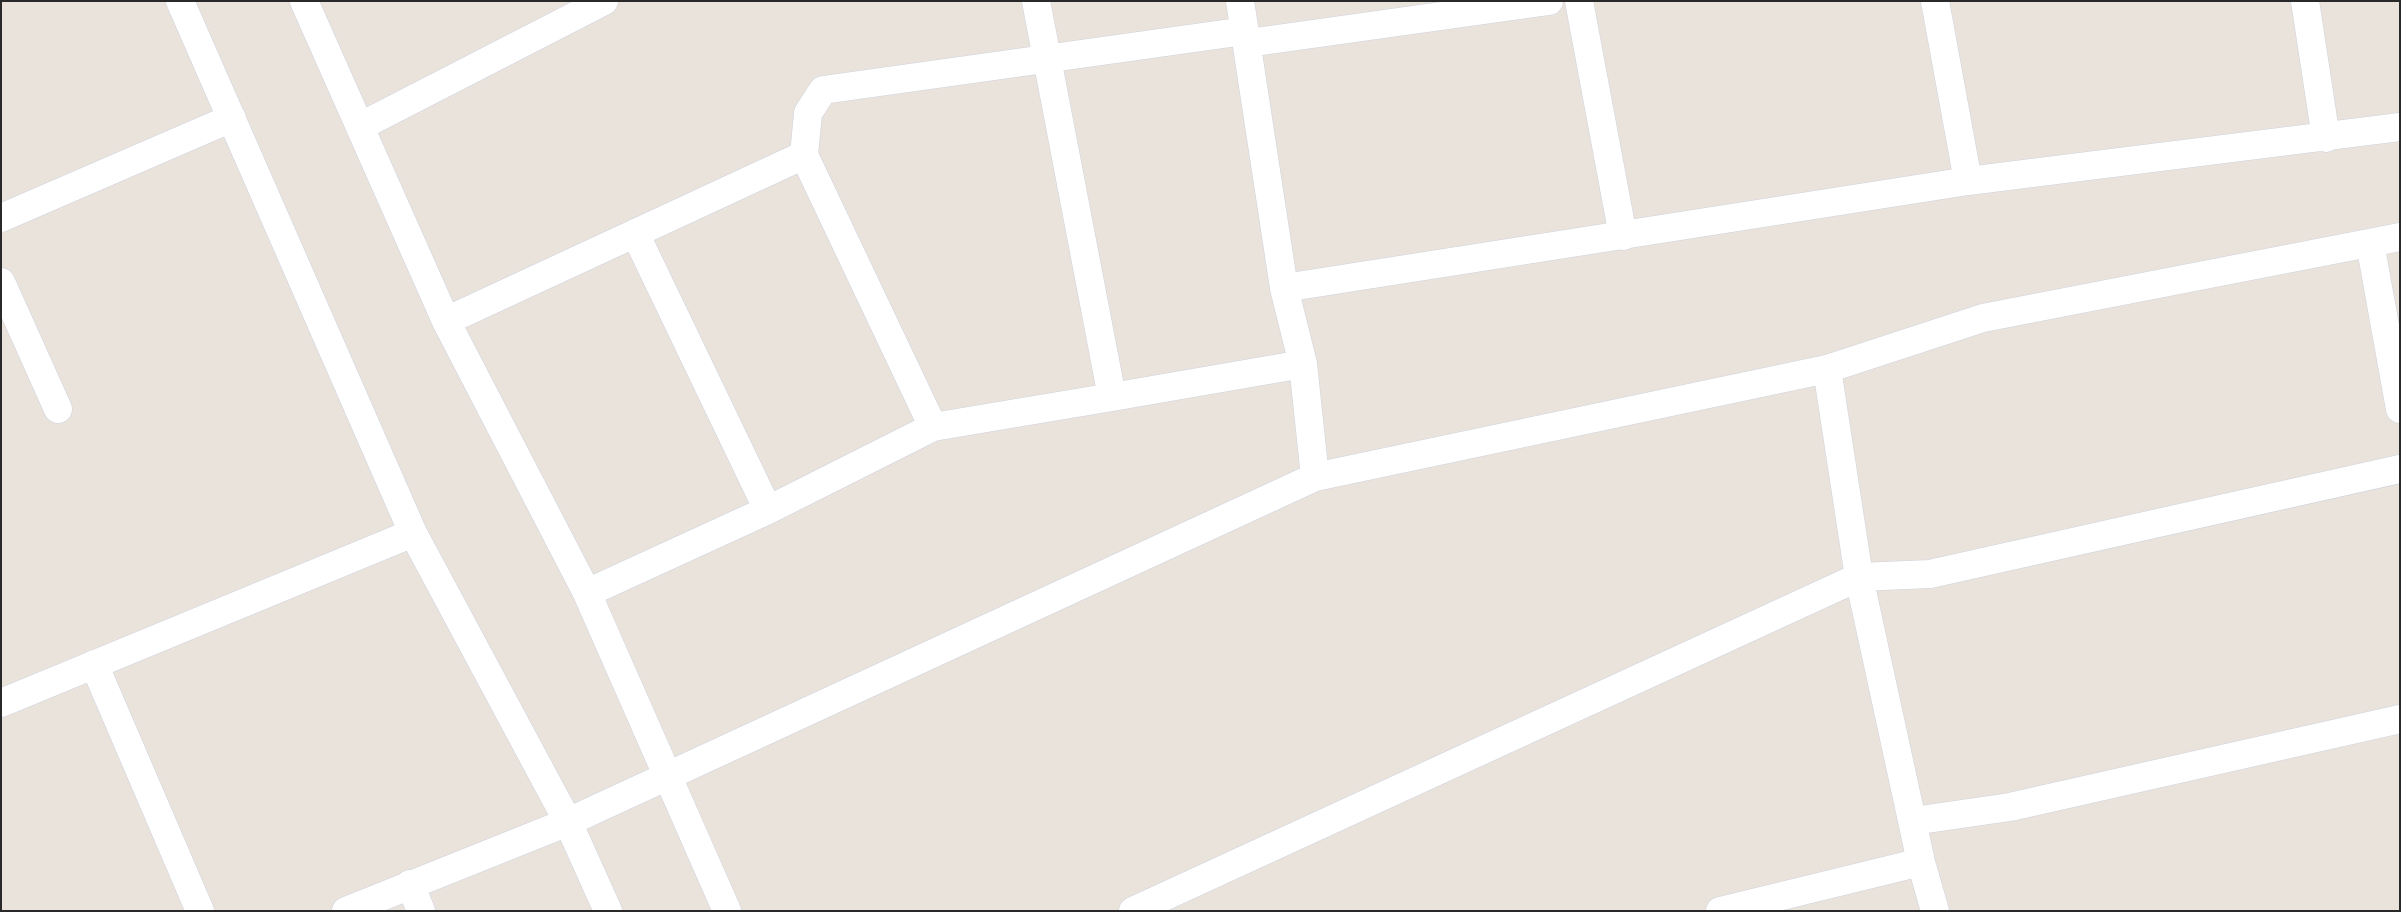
<!DOCTYPE html>
<html>
<head>
<meta charset="utf-8">
<style>
	body { margin:0 }
	#map { position:relative; width:2401px; height:912px; overflow:hidden; background:#eae3dc; font-family:Commissioner,sans-serif }
	canvas { display:block }
	.frame { position:absolute; inset:0; border:2px solid #292929; pointer-events:none }
</style>
</head>
<body>
<div id="map">
<canvas width="2401" height="912"></canvas>
<div class="frame"></div>
</div>
<script>
const g = document.querySelector('canvas').getContext('2d');
g.lineJoin = 'round';
const poly = rows => new Path2D(rows.map(r => 'M' + r).join(''));
function strokePath(path, color, width, dash) { g.strokeStyle = color; g.lineWidth = width; g.lineCap = dash ? 'butt' : 'round'; g.setLineDash(dash || []); g.stroke(path); }
const minor = poly([
	[180,1,413,533],
	[304,1,446,321,587,593,727,911],
	[1036,1,1112,397,1303,364],
	[1240,1,1284,288,1303,364,1315,477],
	[1579,1,1623,236],
	[1935,1,1968,181],
	[2305,1,2326,138],
	[1248,43,1549,1],
	[361,126,604,1],
	[804,155,933,427],
	[1,218,232,118],
	[635,233,768,510],
	[2370,243,2400,409],
	[1,282,58,409],
	[1284,288,1968,181,2400,127],
	[446,321,804,155,808,113,823,90,1245,31],
	[1827,369,1859,577,1921,862,1935,911],
	[587,593,768,510,933,427,1112,397],
	[94,664,200,911],
	[1,703,413,533,568,822,608,911],
	[1913,821,2010,807,2400,719],
	[410,884,421,911],
	[346,911,568,822,1315,477,1827,369,1983,318,2400,237],
	[1133,911,1859,577,1930,574,2400,469],
	[1720,911,1921,862]
]);
strokePath(minor, '#ced2dd', 29);
strokePath(minor, '#fff', 28);
</script>
</body>
</html>
